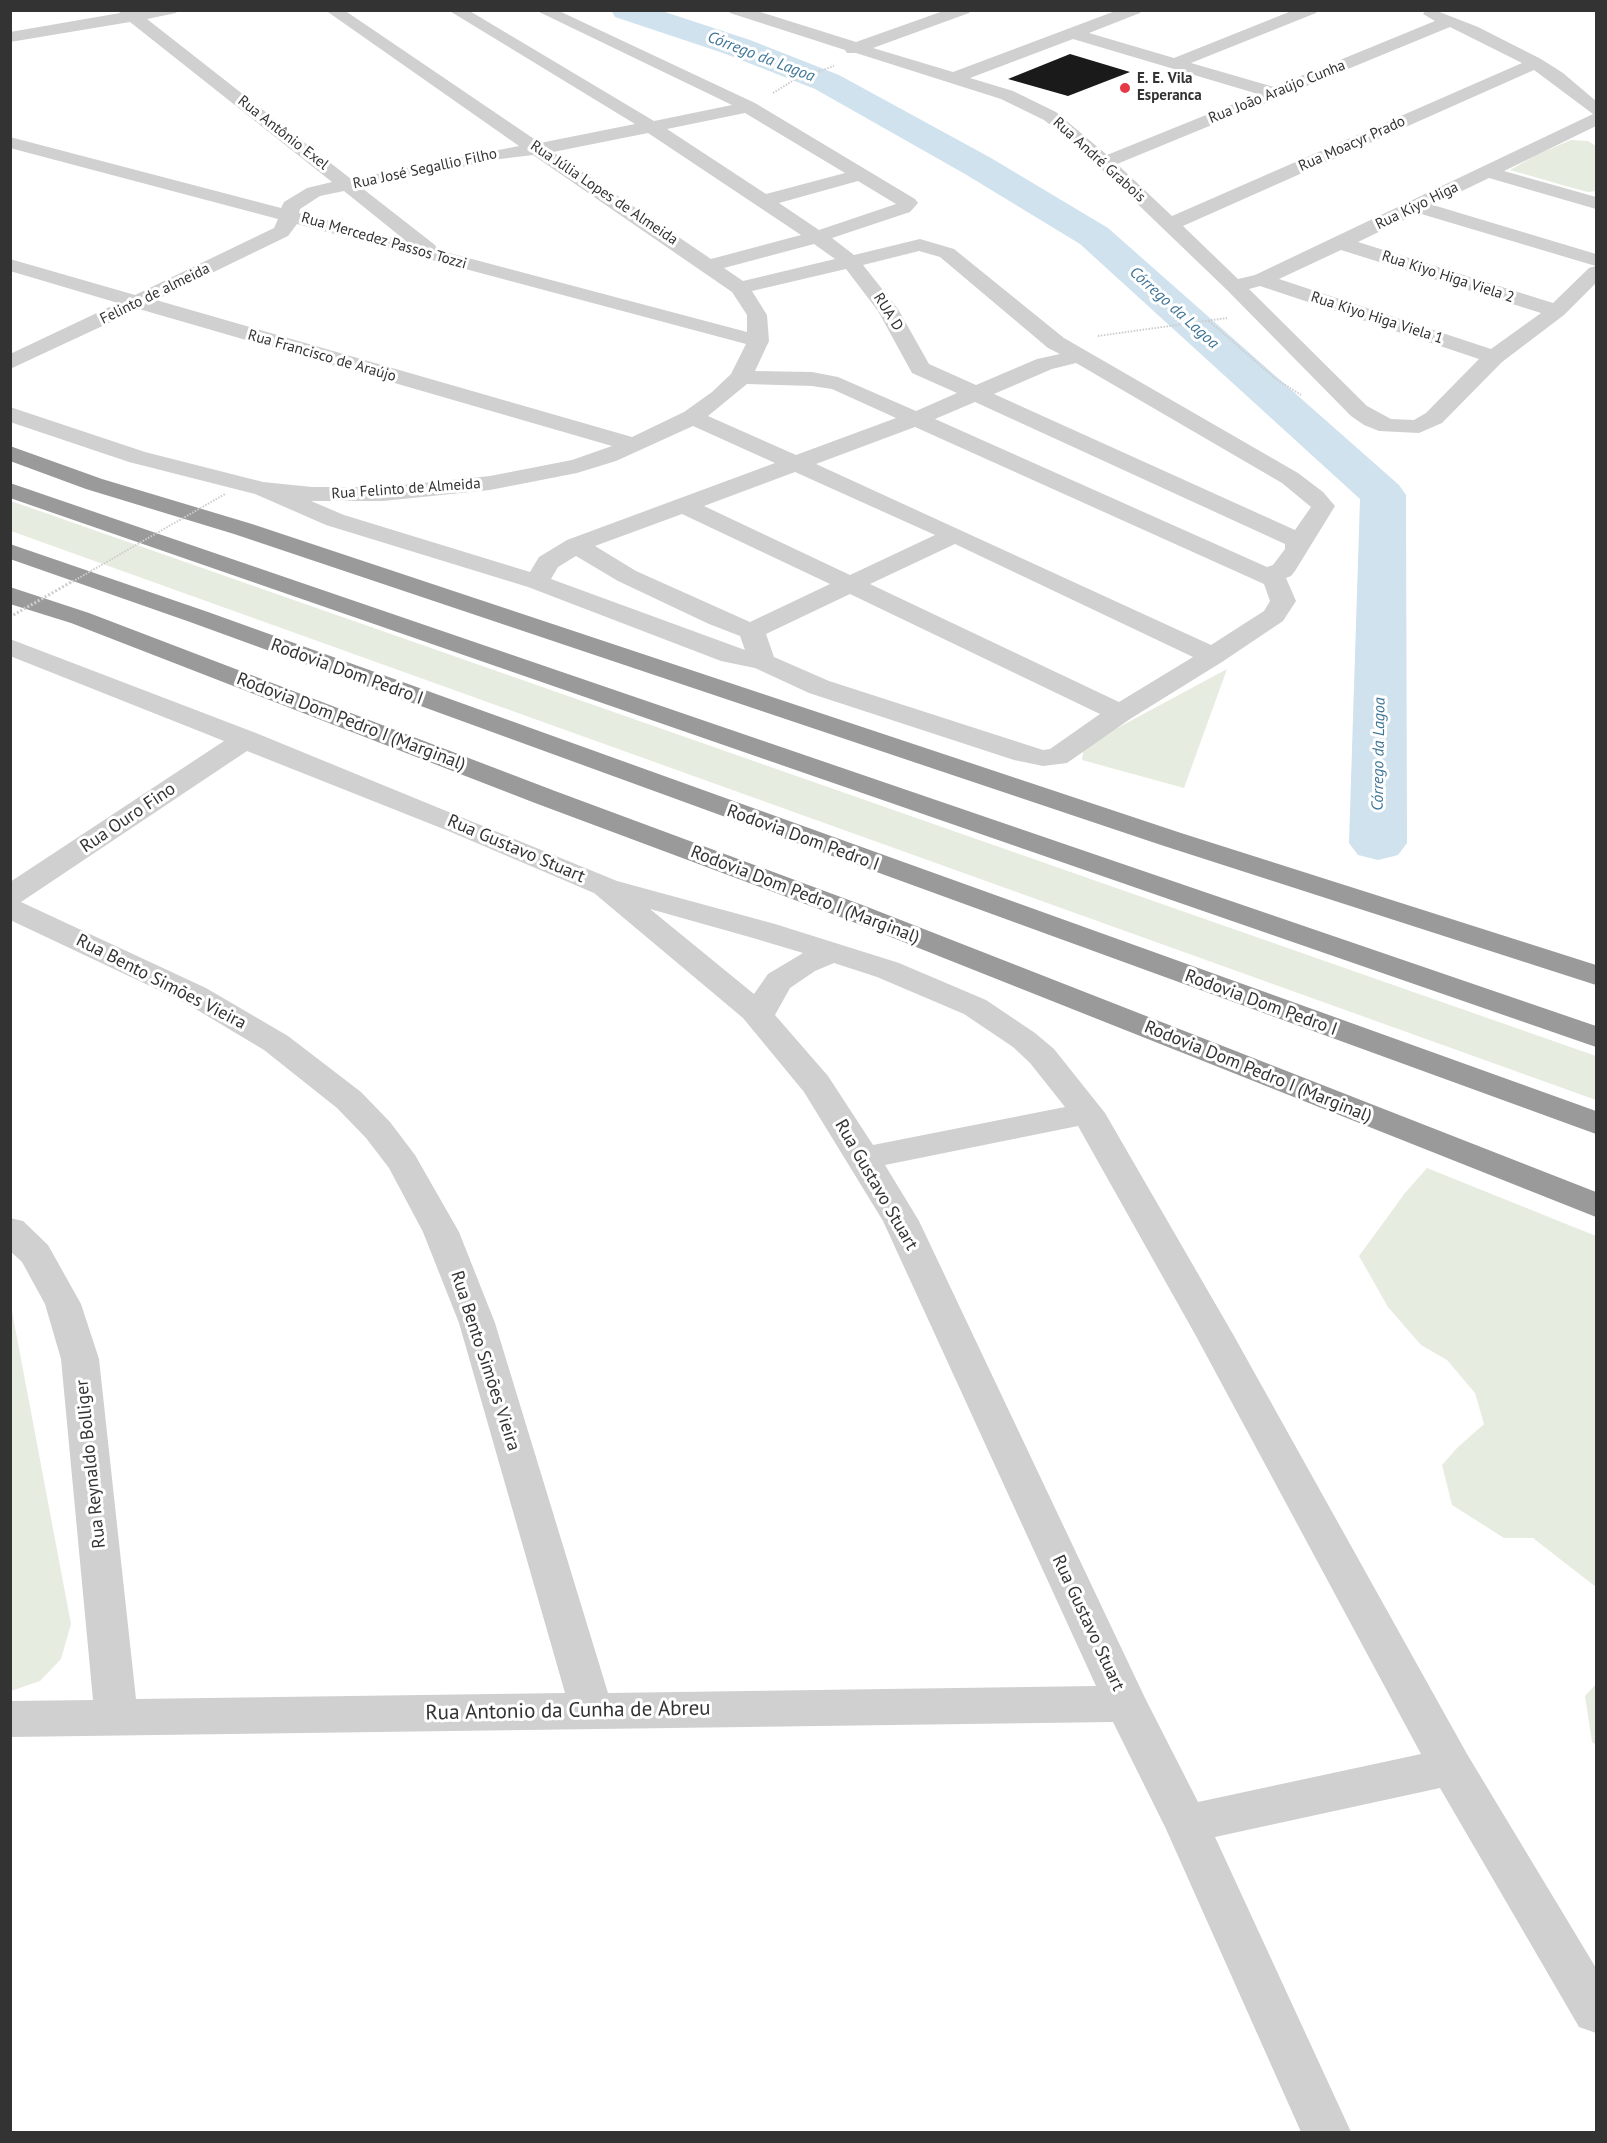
<!DOCTYPE html>
<html>
<head>
<meta charset="utf-8">
<style>
	body { margin:0 }
	#map { position:relative; width:1607px; height:2143px; overflow:hidden; background:#fff; font-family:"PT Sans",sans-serif }
	canvas { display:block }
	.frame { position:absolute; inset:0; border:12px solid #333; pointer-events:none }
</style>
</head>
<body>
<div id="map">
<canvas width="1607" height="2143"></canvas>
<div class="frame"></div>
</div>
<script>
const g = document.querySelector('canvas').getContext('2d');
g.lineJoin = 'round';
function paint(path, color) { g.fillStyle = color; g.fill(path, 'evenodd'); }
const poly = rows => new Path2D(rows.map(r => 'M' + r).join(''));
function strokePath(path, color, width, dash) { g.strokeStyle = color; g.lineWidth = width; g.lineCap = dash ? 'butt' : 'round'; g.setLineDash(dash || []); g.stroke(path); }
function drawText(font, color, halo, rows, align = 'center') {
  g.font = font + ' "PT Sans",sans-serif'; g.lineWidth = 6; g.setLineDash([]); g.textBaseline = 'middle'; g.strokeStyle = halo; g.fillStyle = color; for (const [text, x, y, turn = 0] of rows) {
    g.save(); g.translate(x, y); g.rotate((+turn || 0) * Math.PI / 180); g.textAlign = isNaN(turn) ? turn : align; if (halo) g.strokeText(text, 0, 0); g.fillText(text, 0, 0); g.restore();
  }
}
const green = poly([
	[1571,140,1588,141,1596,146,1596,191,1588,192,1573,188,1510,170,1536,155],
	[11,501,1596,1056,1596,1100,11,531],
	[1227,669,1184,788,1082,760,1084,746],
	[1427,1168,1596,1236,1596,1587,1533,1538,1504,1538,1452,1505,1442,1465,1457,1448,1484,1424,1475,1393,1447,1360,1421,1345,1388,1307,1359,1256,1405,1193],
	[11,1306,71,1624,61,1659,40,1681,11,1691],
	[1596,1684,1596,1745,1592,1742,1585,1696]
]);
const river = poly([
	[611,10,659,10,750,40,839,75,991,158,1108,228,1399,485,1406,495,1407,843,1398,855,1378,860,1358,855,1349,843,1360,499,1080,244,965,174,815,89,726,54,615,17,611,10]
]);
const building = poly([
	[1070,54,1130,72,1068,96,1008,79]
]);
const path = poly([
	[773,93,794,80,834,66],
	[1209,321,1276,379,1301,395],
	[1098,336,1227,318]
]);
const minor = poly([
	[118,10,178,10,176,13,147,19,351,179,519,146,325,10,344,10,540,143,635,124,448,10,468,10,654,121,732,105,535,10,557,10,755,103,915,199,918,203,910,212,832,238,854,255,920,239,954,249,1064,338,1298,473,1323,492,1335,506,1295,571,1291,576,1286,578,1296,601,1283,621,1222,662,1130,719,1067,763,1043,766,1014,760,809,693,755,668,721,661,528,587,326,525,255,494,129,462,10,422,10,407,145,452,263,482,312,487,383,487,490,476,572,460,612,446,139,309,10,369,10,354,118,303,10,271,10,259,135,295,274,228,278,219,10,148,10,137,281,208,284,202,307,188,332,182,130,22,10,42,10,32,120,13,118,10],
	[745,113,845,173,766,194,667,129,745,113],
	[648,133,801,235,711,259,553,152,648,133],
	[533,155,732,292,747,315,747,332,438,250,435,245,362,188,500,159,533,155],
	[858,181,896,204,819,230,779,203,858,181],
	[344,191,406,241,299,213,300,209,320,196,344,191],
	[297,224,746,344,731,374,712,392,684,412,632,437,156,300,288,236,297,224],
	[814,244,835,259,743,281,724,268,814,244],
	[919,251,940,257,1048,348,1060,354,1037,359,976,385,929,364,898,309,863,265,919,251],
	[846,269,878,311,912,373,957,393,916,411,838,377,812,372,755,371,769,341,767,315,752,291,846,269],
	[1076,363,1282,483,1311,507,1295,530,994,394,1052,369,1076,363],
	[747,384,812,386,832,389,896,418,796,455,708,416,747,384],
	[975,402,1285,544,1285,549,1273,565,1267,567,935,419,975,402],
	[693,426,775,463,567,540,539,557,530,572,344,515,311,501,383,501,490,490,577,473,616,461,693,426],
	[915,427,1264,584,1270,601,1264,611,1211,645,816,464,915,427],
	[795,472,935,535,850,575,704,506,795,472],
	[682,514,830,584,750,622,636,571,595,546,682,514],
	[955,544,1193,657,1119,702,870,584,955,544],
	[576,556,618,581,709,624,740,636,745,650,551,579,558,567,576,556],
	[850,594,1100,714,1050,749,1043,750,829,681,774,657,766,634,850,594],
	[728,10,754,10,856,42,946,10,971,10,969,13,873,48,953,72,1118,10,1142,10,1140,13,1089,33,1174,58,1294,10,1318,10,1316,13,1191,63,1274,87,1435,21,1423,14,1426,10,1437,11,1478,27,1541,59,1563,73,1596,101,1596,126,1504,171,1596,197,1596,209,1489,178,1433,205,1596,254,1596,283,1564,315,1502,362,1442,423,1419,433,1379,431,1364,425,1351,416,1227,290,1074,143,1044,120,1001,99,856,53,847,53,845,50,730,13,728,10],
	[1450,27,1522,63,1172,216,1117,164,1450,27],
	[1073,39,1258,94,1107,155,1056,112,1013,91,970,78,1073,39],
	[1534,70,1593,114,1255,275,1238,279,1183,226,1534,70],
	[1418,213,1589,264,1596,266,1589,268,1553,303,1358,242,1418,213],
	[1341,250,1541,313,1491,349,1279,279,1341,250],
	[1260,286,1479,359,1426,413,1414,420,1391,419,1367,406,1249,289,1260,286],
	[10,639,256,733,617,881,775,924,899,963,986,1000,1035,1033,1054,1049,1105,1113,1234,1336,1467,1754,1596,1968,1596,2033,1579,2027,1440,1788,1215,1837,1351,2132,1301,2132,1166,1829,1113,1722,10,1737,10,1701,93,1700,61,1359,45,1304,22,1262,10,1251,10,1218,23,1221,48,1245,81,1304,99,1359,136,1699,565,1693,459,1323,423,1232,389,1168,366,1138,337,1108,264,1050,184,1002,10,920,10,882,224,741,10,656,10,639],
	[247,751,446,830,594,893,743,1018,804,1092,883,1221,1096,1686,608,1693,495,1323,459,1232,415,1155,390,1122,361,1092,288,1036,206,988,21,902,247,751],
	[650,909,753,938,803,953,768,974,754,994,650,909],
	[834,963,877,977,964,1014,1013,1047,1030,1063,1065,1107,873,1145,828,1076,775,1015,790,988,815,971,834,963],
	[1078,1126,1196,1336,1421,1754,1198,1802,1145,1698,919,1221,885,1165,1078,1126]
]);
const highway = poly([
	[10,446,102,479,252,524,1181,833,1596,965,1596,985,1161,845,234,534,86,489,10,461,10,446],
	[10,483,1596,1026,1596,1047,10,498,10,483],
	[10,544,208,612,1596,1111,1596,1134,190,622,10,559,10,544],
	[10,587,89,613,555,791,865,906,1596,1192,1596,1217,843,918,535,803,71,623,10,604,10,587]
]);
const pathBridgeFar1 = poly([
	[70,583,225,494]
]);
const pathBridge = poly([
	[10,617,73,581]
]);
const markers = [
	[1125,88,6,"#e63946"]
];
const farPoinames = [
	["E. E. Vila",1137,79],
	["Esperanca",1137,96]
];
const farStreetnames = [
	["Rua João Araújo Cunha",1277,92,-22],
	["Rua Antônio Exel",283,133,38],
	["Rua Moacyr Prado",1352,144,-24],
	["Rua André Grabois",1099,160,42],
	["Rua José Segallio Filho",425,169,-12],
	["Rua Júlia Lopes de Almeida",604,193,34],
	["Rua Kiyo Higa",1417,206,-26],
	["Rua Mercedez Passos Tozzi",384,241,16],
	["Rua Kiyo Higa Viela 2",1448,277,18],
	["Felinto de almeida",155,294,-26],
	["RUA D",888,312,57],
	["Rua Kiyo Higa Viela 1",1377,318,18],
	["Rua Francisco de Araújo",322,356,16],
	["Rua Felinto de Almeida",406,489,-4]
];
const farWaternames = [
	["Córrego da Lagoa",761,57,21],
	["Córrego da Lagoa",1174,308,42],
	["Córrego da Lagoa",1379,754,-89]
];
const streetNames = [
	["Rodovia Dom Pedro I",347,672,20],
	["Rodovia Dom Pedro I (Marginal)",351,722,21],
	["Rua Ouro Fino",128,818,-34],
	["Rodovia Dom Pedro I",803,838,20],
	["Rua Gustavo Stuart",516,849,23],
	["Rodovia Dom Pedro I (Marginal)",805,895,21],
	["Rua Bento Simões Vieira",161,982,27],
	["Rodovia Dom Pedro I",1261,1003,20],
	["Rodovia Dom Pedro I (Marginal)",1258,1072,22],
	["Rua Gustavo Stuart",876,1185,60],
	["Rua Bento Simões Vieira",485,1361,72],
	["Rua Reynaldo Bolliger",91,1464,-96],
	["Rua Gustavo Stuart",1088,1623,65]
];
const nearStreetnames = [
	["Rua Antonio da Cunha de Abreu",568,1711,-1]
];
paint(green, '#e6ecdf');
paint(river, '#cfe2ee');
paint(building, '#1a1a1a');
strokePath(path, '#cdcdcd', 2, [1.5, 1.5]);
paint(minor, '#d0d0d0');
paint(highway, '#9a9a9a');
strokePath(pathBridgeFar1, '#cdcdcd', 2, [1.5, 1.5]);
strokePath(pathBridge, '#cdcdcd', 3, [2, 2]);
for (const [x, y, r, color] of markers) { const dot = new Path2D(); dot.arc(x, y, r, 0, 2 * Math.PI); g.fillStyle = color; g.fill(dot); strokePath(dot, '#fff', 2); }
drawText('bold 15px', '#333', '#fff', farPoinames, 'left');
drawText('15px', '#333', '#fff', farStreetnames);
drawText('italic 16px', '#3f7597', '#fff', farWaternames);
drawText('18px', '#333', '#fff', streetNames);
drawText('21px', '#333', '#fff', nearStreetnames);
</script>
</body>
</html>
